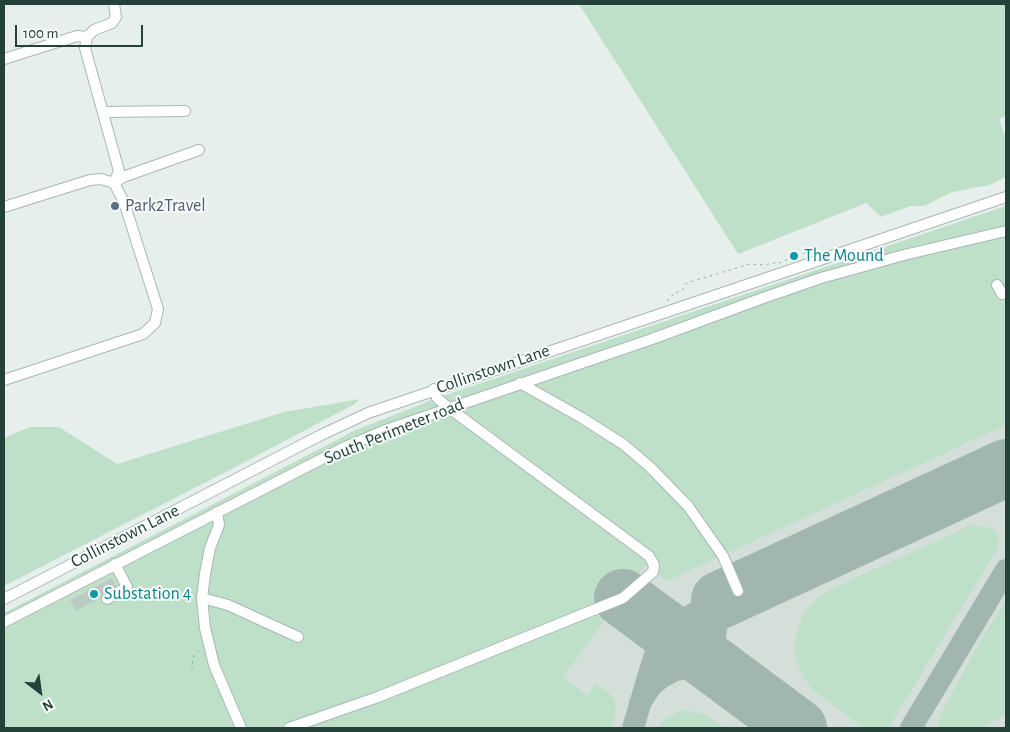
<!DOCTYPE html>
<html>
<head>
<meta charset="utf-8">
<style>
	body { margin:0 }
	#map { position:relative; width:1010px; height:732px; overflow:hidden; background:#e6efeb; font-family:"Alegreya Sans",sans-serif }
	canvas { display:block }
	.frame { position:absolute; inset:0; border:5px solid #24423a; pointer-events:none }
	.north { position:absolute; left:15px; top:667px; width:50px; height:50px; -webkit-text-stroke:4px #f7fbf9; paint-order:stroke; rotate:150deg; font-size:14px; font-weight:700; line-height:20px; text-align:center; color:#24423a }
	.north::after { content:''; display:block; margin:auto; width:18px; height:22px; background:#24423a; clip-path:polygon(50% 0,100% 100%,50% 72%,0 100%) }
	.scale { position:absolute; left:15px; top:25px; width:128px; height:22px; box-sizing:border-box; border:2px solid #24423a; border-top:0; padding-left:6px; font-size:15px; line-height:18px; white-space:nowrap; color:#24423a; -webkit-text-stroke:4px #f7fbf9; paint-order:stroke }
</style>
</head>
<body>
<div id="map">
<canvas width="1010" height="732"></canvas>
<div class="frame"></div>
<div class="north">N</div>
<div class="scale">100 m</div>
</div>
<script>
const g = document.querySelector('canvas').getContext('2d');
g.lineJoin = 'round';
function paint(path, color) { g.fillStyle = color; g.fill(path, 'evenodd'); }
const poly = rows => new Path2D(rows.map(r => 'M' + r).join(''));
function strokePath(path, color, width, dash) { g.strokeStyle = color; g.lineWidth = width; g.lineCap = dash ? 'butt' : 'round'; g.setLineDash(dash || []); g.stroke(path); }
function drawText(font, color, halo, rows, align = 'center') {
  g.font = font + ' "Alegreya Sans",sans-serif'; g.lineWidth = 4; g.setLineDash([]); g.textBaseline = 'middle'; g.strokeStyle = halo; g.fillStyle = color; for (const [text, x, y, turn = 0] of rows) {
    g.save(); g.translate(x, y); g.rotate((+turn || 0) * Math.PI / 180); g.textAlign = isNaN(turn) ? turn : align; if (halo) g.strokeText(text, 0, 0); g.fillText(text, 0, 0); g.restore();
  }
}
const built = poly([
	[1006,206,1006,728,4,728,4,613,356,430]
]);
const green = poly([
	[579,4,1006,4,1006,116,999,119,1006,139,1006,177,990,185,952,192,924,206,910,206,881,217,866,203,738,254],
	[1006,206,1006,425,667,581,645,565,563,677,587,696,596,684,611,695,615,702,616,710,611,728,4,728,4,613,356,430,437,398],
	[360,399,353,405,241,464,4,586,4,438,30,427,59,427,117,464,284,412],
	[974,524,976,526,983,526,991,528,996,532,999,539,998,548,890,725,885,728,863,728,813,690,805,680,798,665,794,649,797,631,804,613,815,600,833,588],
	[1006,601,1006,715,978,728,938,728,939,717,979,644],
	[680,711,692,711,706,715,726,728,657,728,664,720]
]);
const taxiway = poly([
	[733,680,720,662,715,645,715,637,716,628,723,609,737,594],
	[640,703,651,686,662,677,675,670,698,667,709,669,724,676,796,728],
	[633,728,651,667,655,655,664,642,678,625,691,615,720,600],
	[911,728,1006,570]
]);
const runway = poly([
	[623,598,798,728],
	[720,600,1006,468]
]);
const building = poly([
	[112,578,116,586,103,593,100,598,76,611,70,600]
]);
const path = poly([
	[779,263,809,251],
	[668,301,668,298,683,289,685,284,690,282,750,264,763,265,779,262],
	[192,670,193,657,200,649]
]);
const minor = poly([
	[114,4,116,17,112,23,94,30,87,37,85,48,119,171,114,183],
	[4,59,77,36,87,37],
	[103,112,185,111],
	[114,183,123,177,199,150],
	[4,207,90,180,101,179,114,183,124,202,158,309,155,323,143,334,4,380],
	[997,285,1002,294,1006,292],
	[520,383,582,418,623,444,650,467,688,506,723,556,738,591],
	[217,512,219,525,210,548,205,574,202,598,205,628,214,665,241,728],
	[202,598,228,605,298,637],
	[4,599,319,436,368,413,1006,197],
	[107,599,127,587,115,564],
	[4,622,345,447,383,431,652,339,763,298,821,278,904,255,1006,231],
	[289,728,378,697,623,598,653,572,654,565,649,556,449,408,437,398,434,389]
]);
const markers = [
	[115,206,5,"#5c6f8a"],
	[794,256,5,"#0f9aa8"],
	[94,594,5,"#0f9aa8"]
];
const serviceNames = [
	["Park2Travel",125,206]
];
const cultureNames = [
	["The Mound",804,256],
	["Substation 4",104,594]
];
const streetNames = [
	["Collinstown Lane",493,369,-19],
	["South Perimeter road",394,431,-22],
	["Collinstown Lane",125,536,-27]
];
paint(built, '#d4dfda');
paint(green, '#bfe0c8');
strokePath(taxiway, '#a2b6b0', 22);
strokePath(runway, '#a2b6b0', 58);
paint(building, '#bbcac4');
strokePath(minor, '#a8b8b2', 12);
strokePath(path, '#86b3a5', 1, [2.5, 4]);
strokePath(minor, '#fff', 10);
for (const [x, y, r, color] of markers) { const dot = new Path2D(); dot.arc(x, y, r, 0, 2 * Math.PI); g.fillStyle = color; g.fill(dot); strokePath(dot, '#f7fbf9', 2); }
drawText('18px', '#4e5e75', '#f7fbf9', serviceNames, 'left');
drawText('18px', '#0d838f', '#f7fbf9', cultureNames, 'left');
drawText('18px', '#24423a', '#f7fbf9', streetNames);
</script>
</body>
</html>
